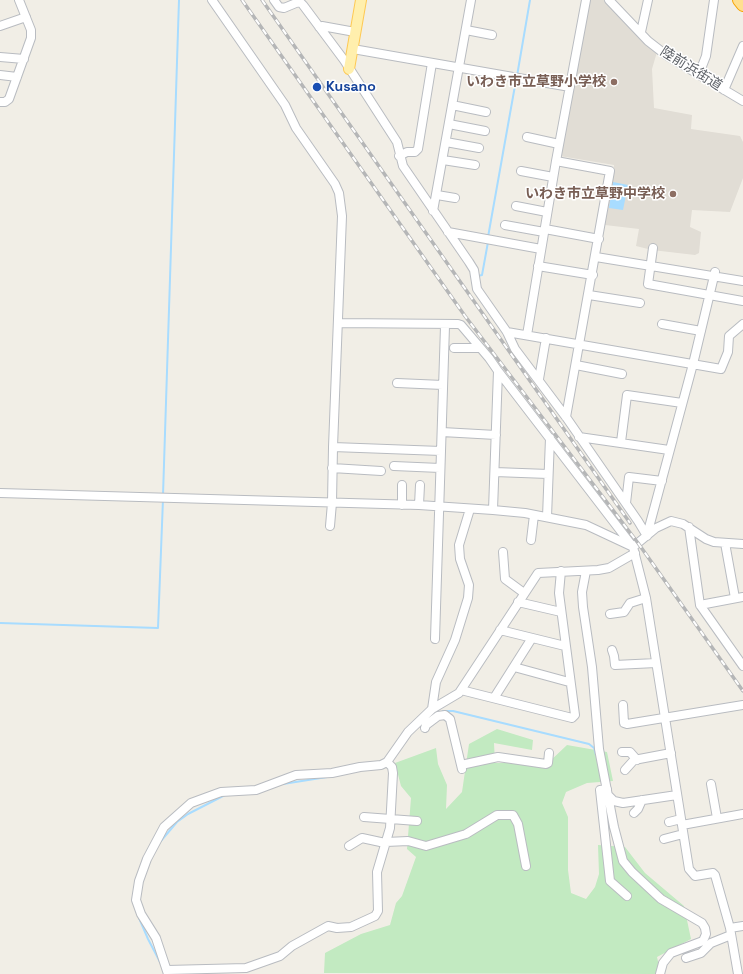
<!DOCTYPE html>
<html>
<head>
<meta charset="utf-8">
<style>
	body { margin:0 }
	canvas { display:block; background:#f1eee6 }
</style>
</head>
<body>
<canvas width="743" height="974"></canvas>
<script>
const g = document.querySelector('canvas').getContext('2d');
g.lineJoin = 'round';
function paint(path, color) { g.fillStyle = color; g.fill(path, 'evenodd'); }
const poly = rows => new Path2D(rows.map(r => 'M' + r).join(''));
function strokePath(path, color, width, dash) { g.strokeStyle = color; g.lineWidth = width; g.lineCap = dash ? 'butt' : 'round'; g.setLineDash(dash || []); g.stroke(path); }
function drawText(font, color, halo, rows, align = 'center') {
  g.font = font + ' "Space Grotesk","Noto Sans JP",sans-serif'; g.lineWidth = 3; g.setLineDash([]); g.textBaseline = 'middle'; g.strokeStyle = halo; g.fillStyle = color; for (const [text, x, y, turn = 0] of rows) {
    g.save(); g.translate(x, y); g.rotate((+turn || 0) * Math.PI / 180); g.textAlign = isNaN(turn) ? turn : align; if (halo) g.strokeText(text, 0, 0); g.fillText(text, 0, 0); g.restore();
  }
}
const education = poly([
	[589,0,605,0,657,52,652,69,654,108,692,115,691,129,740,136,743,142,743,178,730,212,692,210,690,227,701,232,699,253,695,255,652,250,636,246,639,229,605,225,614,165,560,156]
]);
const green = poly([
	[497,729,533,740,532,750,494,743,495,763,548,763,567,745,607,752,613,781,587,783,566,792,562,803,568,817,568,870,571,893,586,899,595,887,599,874,598,845,625,847,645,873,684,906,691,939,657,957,661,974,324,973,325,953,361,934,390,925,396,903,402,896,416,857,407,849,411,798,401,786,395,763,436,748,438,764,447,785,446,809,462,792,469,744]
]);
const water = poly([
	[613,182,628,185,623,210,609,208]
]);
const stream = poly([
	[517,76,530,0],
	[488,237,516,80],
	[478,276,482,275,488,242],
	[163,495,179,0],
	[0,623,158,628,163,499],
	[443,711,453,711,589,744,594,748,596,755],
	[283,784,327,777],
	[160,842,177,822,188,814,225,795],
	[139,918,148,939,160,962]
]);
const minor = poly([
	[212,0,285,105,296,128,335,184,339,193,342,216,333,447,332,503,330,526],
	[274,0,279,7,284,8,296,3,300,2,303,5,344,60,397,142,403,166,469,262,474,270,477,289,507,332,515,349,566,417,638,521,647,536],
	[609,0,648,41,666,55,743,101],
	[0,26,26,17],
	[319,27,322,26,355,32],
	[466,30,492,35],
	[641,32,648,0],
	[353,49,570,87],
	[0,57,24,59],
	[699,74,706,56,714,0],
	[0,75,17,77],
	[724,90,743,46],
	[0,102,5,102,9,99,31,38,31,30,19,0],
	[452,105,486,112],
	[449,124,485,131],
	[527,137,559,144],
	[446,142,479,148],
	[399,156,407,152,415,152,418,149,432,63],
	[443,160,475,165],
	[556,161,610,171,566,417],
	[521,171,553,177],
	[437,195,455,198],
	[516,206,547,212],
	[433,211,471,0],
	[505,225,544,232],
	[545,229,599,239],
	[448,232,541,249],
	[653,248,648,284,743,301],
	[596,257,743,281],
	[538,266,593,275],
	[589,295,640,303],
	[338,323,458,324,461,325,489,358,498,371,493,510],
	[662,324,701,331],
	[507,332,721,369,728,352,729,336,743,324],
	[527,335,556,161,586,0],
	[454,348,480,348],
	[576,365,622,374],
	[498,371,633,547,646,598,682,825,743,814],
	[539,379,546,338],
	[397,383,443,385],
	[442,432,496,435],
	[579,437,669,450],
	[621,442,627,395,682,403],
	[333,447,441,451],
	[394,466,440,468],
	[332,468,381,471],
	[495,472,548,474],
	[0,493,419,505,493,510,525,513,586,525,633,547,656,528,671,521,683,524,706,539,714,542,743,544],
	[626,503,629,477,662,481],
	[402,505,402,485],
	[419,505,420,485],
	[547,517,550,438],
	[689,527,700,605,743,666],
	[647,535,693,364,715,272],
	[531,540,534,515],
	[725,543,735,598],
	[503,552,505,579,524,593],
	[586,571,582,592,583,607,592,667,599,749,614,827,623,861,632,872,661,899,702,923,705,928,706,934,703,941,671,953,663,963,660,974],
	[518,602,561,612],
	[700,605,743,597],
	[610,614,624,612,630,603,646,598],
	[500,630,565,646],
	[435,639,445,326],
	[612,650,614,656,615,665,656,663],
	[514,667,569,682],
	[461,690,572,718,575,715,559,593,561,571],
	[494,698,532,638],
	[623,705,624,723,627,724,743,705],
	[432,709,459,693,538,573,598,570,609,568,635,553],
	[425,728,426,725,438,716,445,715,450,719,462,769],
	[622,752,630,752,637,760],
	[461,765,498,757,546,764,548,763,549,753],
	[625,770,634,760,671,753],
	[711,784,717,818],
	[607,789,600,790,610,881,627,896],
	[608,795,614,801,623,803,677,795],
	[634,813,638,809,642,800],
	[364,817,417,821],
	[669,822,681,819],
	[682,825,689,869,695,876,713,873,715,875,730,928,738,974],
	[664,839,683,834],
	[386,842,408,841,426,846,466,834,497,815,513,815,518,824,526,866],
	[349,846,362,838,385,843],
	[730,928,743,926],
	[686,958,701,953,711,943,731,935],
	[167,970,246,968,280,956,292,946,328,926,337,928,351,927,375,916,378,911,377,872,390,828,393,773,392,767,387,762],
	[168,974,156,938,141,914,136,900,139,881,147,859,164,827,191,803,221,792,256,790,296,775,332,773,360,767,381,765,387,762,408,732,432,709,436,682,455,640,468,598,469,585,460,559,459,545,470,509]
]);
const major = poly([
	[349,69,361,0]
]);
const highway = poly([
	[739,0,743,5]
]);
const rail = poly([
	[242,0,465,316,638,543,743,691],
	[262,0,630,523]
]);
const markers = [
	[614,82,4,"#8d6e63"],
	[317,87,5,"#1a4fb4"],
	[673,194,4,"#8d6e63"]
];
const streetNames = [
	["陸前浜街道",691,69,32]
];
const educationNames = [
	["いわき市立草野小学校",606,82],
	["いわき市立草野中学校",665,194]
];
const transitNames = [
	["Kusano",326,87]
];
paint(education, '#e1ddd5');
paint(green, '#c2eac1');
paint(water, '#a8dcff');
strokePath(stream, '#a8dcff', 2);
strokePath(minor, '#b9bcc1', 10);
strokePath(major, '#fec953', 12);
strokePath(highway, '#f7a300', 14);
strokePath(minor, '#fff', 8);
strokePath(major, '#ffefad', 10);
strokePath(highway, '#ffdf8f', 12);
strokePath(rail, '#b5b6b7', 3.5);
strokePath(rail, '#fff', 2, [6]);
for (const [x, y, r, color] of markers) { const dot = new Path2D(); dot.arc(x, y, r, 0, 2 * Math.PI); g.fillStyle = color; g.fill(dot); strokePath(dot, '#fff', 1.5); }
drawText('14px', '#5e6268', '#fff', streetNames);
drawText('bold 14px', '#785e54', '#fff', educationNames, 'right');
drawText('bold 14px', '#164399', '#fff', transitNames, 'left');
</script>
</body>
</html>
